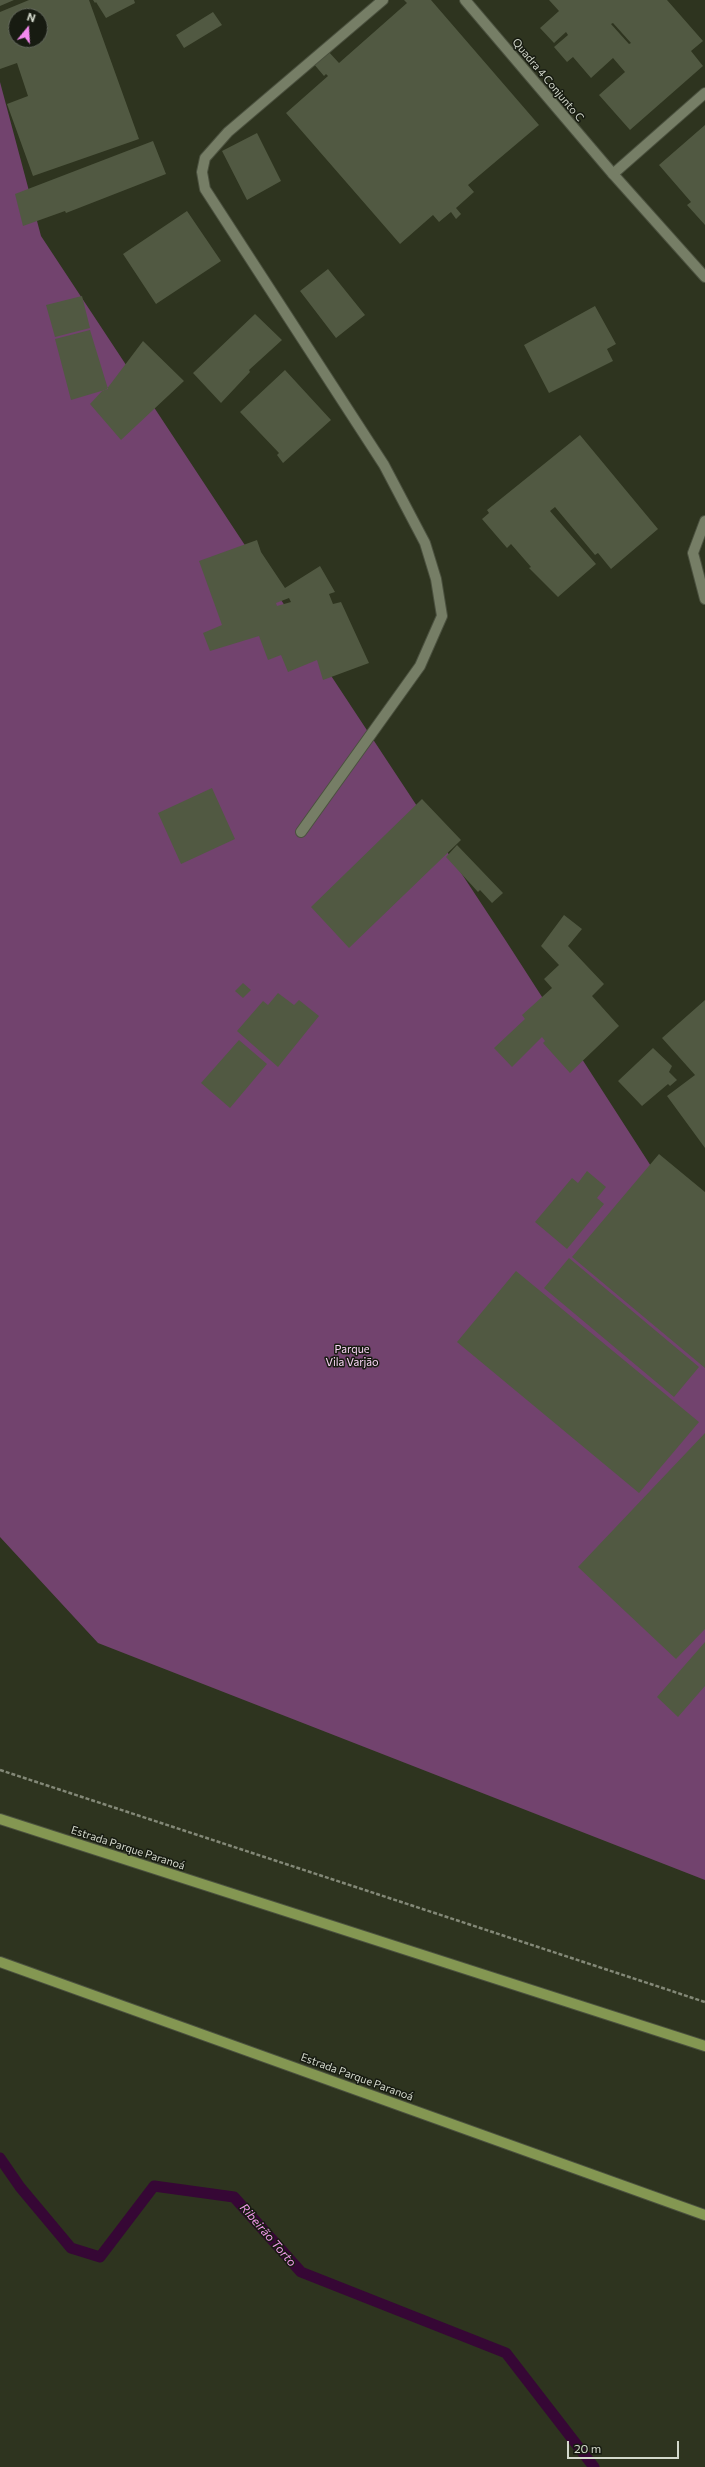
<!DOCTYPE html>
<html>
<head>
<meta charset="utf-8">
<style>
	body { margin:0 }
	#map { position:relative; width:705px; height:2467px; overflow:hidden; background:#2e341f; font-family:Commissioner,sans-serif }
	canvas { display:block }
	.north { position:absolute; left:8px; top:8px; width:40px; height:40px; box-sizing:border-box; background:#171b11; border:1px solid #62675b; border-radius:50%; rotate:18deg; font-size:11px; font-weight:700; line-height:16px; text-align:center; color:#d3d8cb }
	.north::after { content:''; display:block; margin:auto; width:14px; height:18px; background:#f589ee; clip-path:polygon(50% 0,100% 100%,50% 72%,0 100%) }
	.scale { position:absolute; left:567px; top:2441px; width:112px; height:18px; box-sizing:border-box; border:2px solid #d3d8cb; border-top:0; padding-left:5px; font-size:12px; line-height:14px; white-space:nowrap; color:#d3d8cb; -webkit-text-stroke:3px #171b11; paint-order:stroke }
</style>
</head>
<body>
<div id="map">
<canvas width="705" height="2467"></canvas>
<div class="north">N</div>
<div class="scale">20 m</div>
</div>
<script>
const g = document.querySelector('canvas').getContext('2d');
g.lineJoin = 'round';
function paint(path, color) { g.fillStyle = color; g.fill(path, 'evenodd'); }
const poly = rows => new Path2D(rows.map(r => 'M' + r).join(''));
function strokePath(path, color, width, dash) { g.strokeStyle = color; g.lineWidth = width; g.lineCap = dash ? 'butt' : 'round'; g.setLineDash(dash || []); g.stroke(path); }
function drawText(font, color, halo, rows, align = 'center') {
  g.font = font + ' Commissioner,sans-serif'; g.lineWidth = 3; g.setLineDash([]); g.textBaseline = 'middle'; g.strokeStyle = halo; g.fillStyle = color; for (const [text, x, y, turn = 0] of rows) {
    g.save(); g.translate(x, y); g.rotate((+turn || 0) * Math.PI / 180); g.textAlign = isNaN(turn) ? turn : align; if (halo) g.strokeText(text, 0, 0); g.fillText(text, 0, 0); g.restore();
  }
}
const green = poly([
	[0,82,41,236,506,941,705,1250,705,1880,98,1643,0,1537]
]);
const stream = poly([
	[0,2158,20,2187,71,2248,100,2257,154,2186,234,2197,301,2272,506,2353,594,2467]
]);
const building = poly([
	[0,0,14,0,0,6],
	[29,0,89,0,139,139,33,176,7,104,28,96,17,63,0,69,0,12],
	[16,16,40,16,40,40,16,40],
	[93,0,134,0,135,3,106,18,96,2,95,3],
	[404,0,431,0,539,125,468,185,474,192,456,208,461,214,456,219,451,212,439,222,433,215,400,244,286,113,328,76,326,74,324,76,313,63,327,50,339,63,407,3],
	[549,0,667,0,703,41,691,51,703,66,630,130,599,95,625,72,613,58,591,78,573,57,567,62,554,47,568,35,566,32,554,43,540,28,559,11],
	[613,23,631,43,629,44,611,24],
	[213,12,222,25,184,48,176,35],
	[705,125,705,225,687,205,691,202,659,165],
	[257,133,281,181,247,200,222,151],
	[153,141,166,174,66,213,65,211,23,226,15,194],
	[187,211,221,261,156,304,123,254],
	[328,269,365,315,336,338,300,291],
	[82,296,90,328,55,337,46,305],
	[595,306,616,344,607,349,613,361,549,393,524,345],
	[255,314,282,340,249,370,250,372,221,403,193,373],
	[90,330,108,389,71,400,55,339],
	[143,341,184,381,121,440,90,404,103,390,106,390],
	[285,370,331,420,283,463,277,455,279,453,240,412],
	[580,435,658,529,611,569,598,553,595,555,555,507,550,511,596,564,558,597,529,568,531,567,511,544,507,548,482,519,489,513,487,510],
	[257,540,261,552,285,588,320,566,335,592,329,594,333,604,341,602,369,663,323,680,317,660,288,672,281,655,268,660,259,636,210,651,203,633,222,625,199,561],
	[289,598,291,602,277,606,276,603],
	[212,788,235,839,181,864,158,813],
	[422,799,461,840,349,948,311,907],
	[457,845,503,893,492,903,480,890,478,892,446,857],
	[564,915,582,929,568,946,604,984,592,996,619,1026,570,1073,543,1043,545,1041,542,1037,512,1067,494,1048,525,1019,522,1015,552,988,544,979,559,965,541,946],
	[243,983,251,990,243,998,235,991],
	[278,993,294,1005,299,1000,319,1016,278,1067,237,1031,263,1001,268,1005],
	[705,1000,705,1148,667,1096,695,1075,662,1038],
	[239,1040,267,1064,230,1108,201,1083],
	[653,1048,672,1066,669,1072,677,1080,670,1086,668,1084,642,1106,618,1081],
	[659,1154,705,1192,705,1368,572,1257],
	[587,1171,606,1187,597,1198,604,1204,567,1249,535,1222,572,1178,578,1183],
	[569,1258,699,1367,674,1397,544,1288],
	[516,1271,699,1422,639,1493,457,1342],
	[705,1433,705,1629,676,1659,578,1567],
	[705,1642,705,1686,678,1717,657,1697]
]);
const path = poly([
	[0,1770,705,2002]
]);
const street = poly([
	[613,174,705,93],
	[301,832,420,666,442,616,436,579,425,543,384,465,205,189,202,172,205,158,228,132,383,0]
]);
const secondary = poly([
	[465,0,613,174,705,277],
	[705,521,693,553,705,599]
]);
const primary = poly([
	[0,1819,705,2046],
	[0,1962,705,2215]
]);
const streetNames = [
	["Quadra 4 Conjunto C",548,80,50],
	["Estrada Parque Paranoá",128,1848,18],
	["Estrada Parque Paranoá",357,2077,20]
];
const parkNames = [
	["Parque",352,1349],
	["Vila Varjão",352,1362]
];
const waterNames = [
	["Ribeirão Torto",268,2235,49]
];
paint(green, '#72436e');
strokePath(stream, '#360735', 11);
paint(building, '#515942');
strokePath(street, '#4b513f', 12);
strokePath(secondary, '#4b513f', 12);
strokePath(primary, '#4b513f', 12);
strokePath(path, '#838877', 2.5, [4, 2]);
strokePath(street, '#767e66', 10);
strokePath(secondary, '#767e66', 10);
strokePath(primary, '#849752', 10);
drawText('11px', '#d3d8cb', '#171b11', streetNames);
drawText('11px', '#fbd6f7', '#171b11', parkNames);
drawText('italic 12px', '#f399ec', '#171b11', waterNames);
</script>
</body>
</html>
